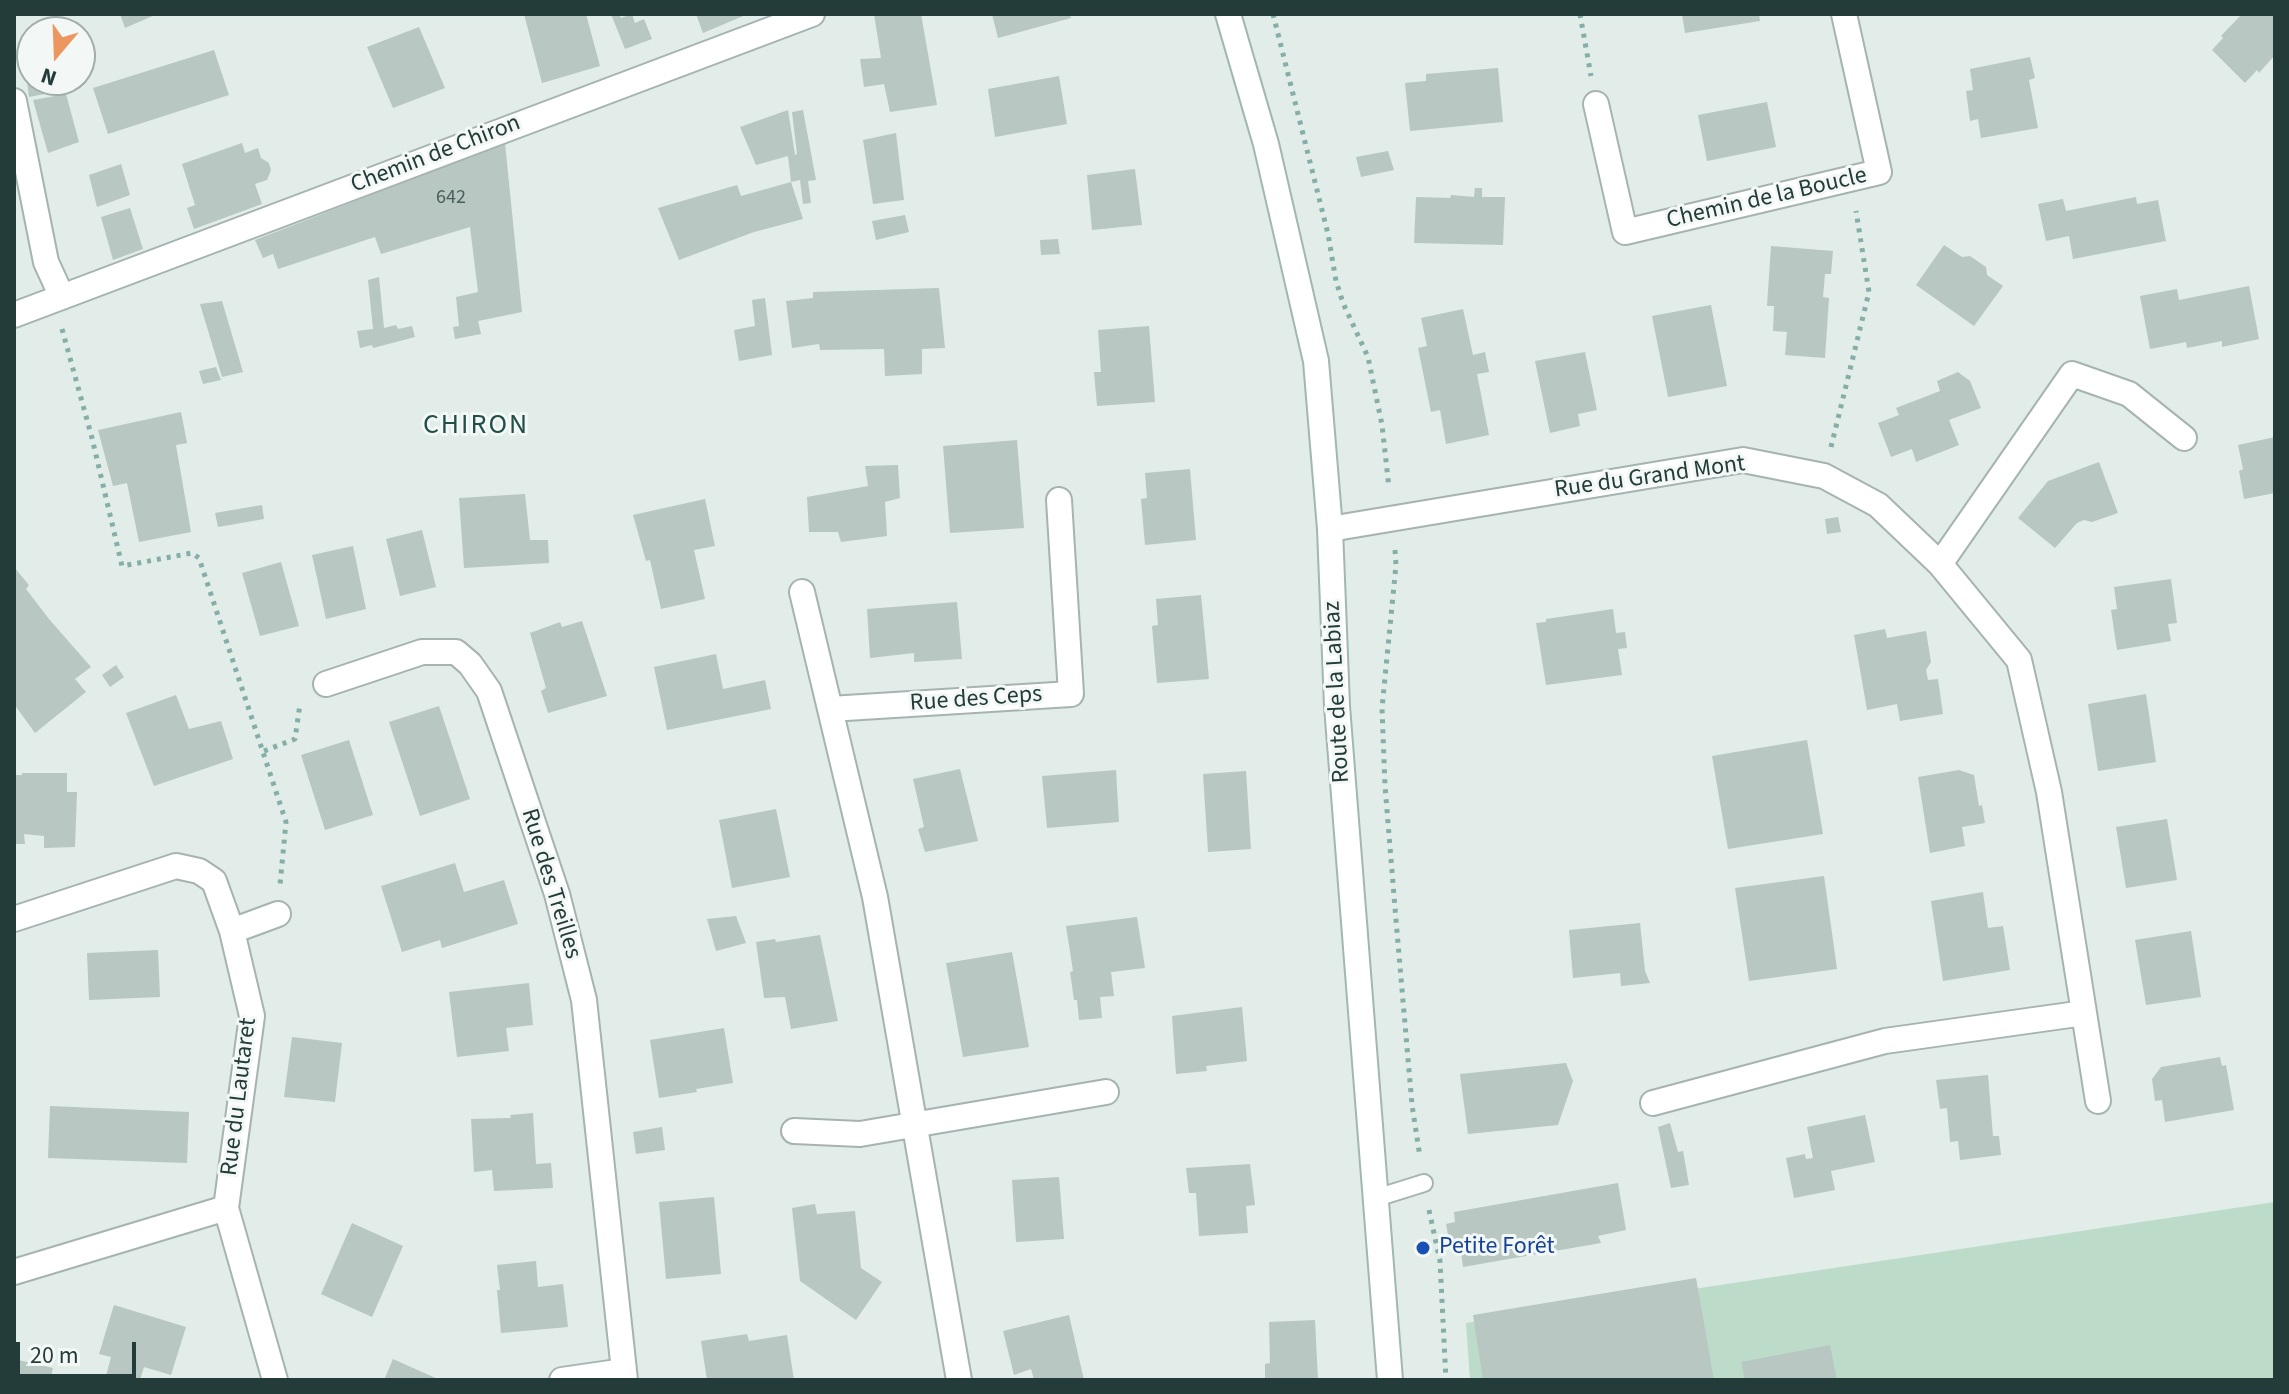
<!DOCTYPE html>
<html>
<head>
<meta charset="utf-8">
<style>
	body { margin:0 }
	#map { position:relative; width:2289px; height:1394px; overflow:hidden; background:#e2ece9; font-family:"Source Sans 3",sans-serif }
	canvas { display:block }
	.frame { position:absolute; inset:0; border:16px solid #233c39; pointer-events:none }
	.north { position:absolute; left:16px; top:16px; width:80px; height:80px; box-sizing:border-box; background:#f3f8f6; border:2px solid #a0adaa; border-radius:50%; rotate:199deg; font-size:22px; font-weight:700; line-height:32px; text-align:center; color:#233c39 }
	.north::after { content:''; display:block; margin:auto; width:28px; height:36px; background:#ec9660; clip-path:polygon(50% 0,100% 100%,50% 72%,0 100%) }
	.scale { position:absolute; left:16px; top:1342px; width:120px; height:36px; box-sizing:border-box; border:4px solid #233c39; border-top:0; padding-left:10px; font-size:24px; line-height:28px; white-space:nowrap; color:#233c39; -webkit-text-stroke:6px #f3f8f6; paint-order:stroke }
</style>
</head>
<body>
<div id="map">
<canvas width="2289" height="1394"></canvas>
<div class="frame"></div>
<div class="north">N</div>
<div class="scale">20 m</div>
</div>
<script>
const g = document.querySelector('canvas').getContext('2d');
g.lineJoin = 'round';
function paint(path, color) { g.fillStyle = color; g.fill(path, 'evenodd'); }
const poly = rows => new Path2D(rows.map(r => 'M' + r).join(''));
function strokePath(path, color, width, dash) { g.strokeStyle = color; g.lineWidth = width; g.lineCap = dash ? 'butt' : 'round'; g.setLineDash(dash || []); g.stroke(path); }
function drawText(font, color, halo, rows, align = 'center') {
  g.font = font + ' "Source Sans 3",sans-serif'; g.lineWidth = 6; g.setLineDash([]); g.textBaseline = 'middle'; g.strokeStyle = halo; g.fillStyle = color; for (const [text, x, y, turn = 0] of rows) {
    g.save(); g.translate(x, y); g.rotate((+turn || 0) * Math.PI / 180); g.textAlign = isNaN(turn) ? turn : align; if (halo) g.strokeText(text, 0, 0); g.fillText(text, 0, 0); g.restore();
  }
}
const green = poly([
	[2275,1202,2275,1380,1470,1380,1466,1323]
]);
const building = poly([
	[120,14,155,14,155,15,125,28],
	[524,14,586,14,600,66,542,83],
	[611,14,619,14,621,18,632,14,635,23,644,19,652,39,625,49],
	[696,14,748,14,703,33],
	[874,14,921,14,937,105,890,112,884,84,864,87,860,59,881,58],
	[992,14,1070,14,1071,18,998,38],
	[1682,14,1759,14,1760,21,1685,33],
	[2242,14,2275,14,2275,55,2259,73,2257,70,2245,83,2212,50,2223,38,2221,36],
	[419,27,445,88,393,108,367,47],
	[214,50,229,95,108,134,93,88],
	[2030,57,2035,78,2029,80,2038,128,1981,138,1978,119,1970,121,1966,91,1973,90,1970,69],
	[32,65,32,80,57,80,60,91,29,97,25,66],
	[1498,68,1503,122,1410,131,1405,83,1426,81,1426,74],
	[1059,76,1067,124,995,137,988,89],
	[66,94,79,142,48,153,33,100],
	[1767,102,1776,147,1707,161,1698,115],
	[788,110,795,155,797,154,792,112,803,110,816,180,808,181,811,203,803,204,800,180,791,182,803,219,754,232,679,260,658,208,737,185,741,196,791,182,788,156,756,165,740,127],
	[896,133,904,200,873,204,863,140],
	[242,143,245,153,258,148,261,158,269,163,271,170,267,180,255,184,262,204,194,229,187,208,195,205,182,164],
	[505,143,522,312,478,321,481,334,455,339,453,327,459,326,456,297,478,292,470,227,381,254,375,237,278,269,273,254,263,258,255,240],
	[1388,151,1394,170,1361,177,1356,157],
	[121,164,130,195,97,207,89,175],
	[1135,169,1142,225,1092,230,1087,175],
	[1475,188,1482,188,1482,197,1505,197,1503,245,1414,243,1416,197,1450,198,1451,195,1474,197],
	[2136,197,2137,204,2158,200,2166,241,2073,259,2069,236,2046,241,2038,204,2063,199,2066,211],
	[130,208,143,249,113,260,101,217],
	[905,215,909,232,876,240,872,221],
	[1058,239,1060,254,1041,255,1040,240],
	[1944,245,1962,257,1970,256,1986,267,1987,275,2003,286,1974,326,1916,285],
	[1771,246,1833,251,1831,274,1825,274,1823,297,1829,298,1825,358,1785,355,1787,332,1773,331,1774,306,1767,306],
	[379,277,384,328,396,325,398,329,412,326,415,337,373,348,372,345,360,348,357,331,373,329,368,280],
	[2249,286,2259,339,2222,347,2222,341,2187,348,2186,342,2150,349,2140,296,2177,289,2179,300],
	[939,288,945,348,922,349,922,374,885,376,884,349,820,350,819,344,792,348,786,301,813,298,813,292],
	[765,298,772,355,739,361,734,330,755,326,752,300],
	[222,301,243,372,222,377,200,304],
	[1711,305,1727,386,1668,397,1652,316],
	[1463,309,1473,355,1485,352,1489,372,1477,374,1489,435,1446,444,1440,410,1431,412,1418,348,1427,346,1421,318],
	[1149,326,1155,402,1097,406,1094,372,1101,372,1098,330],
	[1585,352,1597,410,1578,414,1580,426,1550,433,1535,361],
	[216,367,221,380,203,384,199,371],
	[1958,372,1970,381,1981,408,1949,420,1959,445,1916,462,1912,449,1891,457,1878,423,1899,415,1896,408,1940,391,1937,381],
	[181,412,187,443,176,445,191,532,139,542,127,483,113,486,98,430],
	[2275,437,2275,493,2244,499,2239,471,2243,469,2238,445],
	[1017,440,1024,528,950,533,943,446],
	[2099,462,2118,513,2092,522,2084,520,2077,523,2055,548,2018,518,2048,481],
	[898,465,900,498,885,502,887,536,841,542,838,532,809,532,807,497,868,486,865,466],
	[1190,469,1196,540,1145,545,1141,499,1147,498,1145,473],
	[525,494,530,540,548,540,549,563,464,568,459,498],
	[705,499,715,546,694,550,705,599,661,609,650,560,646,561,633,515],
	[262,505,264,519,218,527,215,513],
	[1838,517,1841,532,1827,534,1825,519],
	[422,530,436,587,400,596,386,539],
	[353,546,366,609,326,619,312,555],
	[281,562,299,626,260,636,242,573],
	[14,567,29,585,26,589,49,619,91,667,75,679,86,692,35,733,14,704],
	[2171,579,2177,623,2168,624,2171,641,2117,650,2111,610,2117,609,2114,587],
	[1201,595,1209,679,1157,683,1152,626,1158,625,1156,599],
	[957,602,962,659,914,662,914,653,870,658,867,609],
	[1613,609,1616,633,1625,632,1627,648,1618,649,1622,675,1546,685,1536,623,1546,622,1546,619],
	[582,621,607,696,548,713,541,691,546,688,530,633,560,622,562,627],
	[1885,629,1887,638,1926,631,1931,662,1926,670,1928,680,1938,679,1943,714,1900,721,1897,704,1867,710,1854,635],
	[716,654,723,689,765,680,771,709,667,730,654,667],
	[116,665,124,677,110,687,102,675],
	[2146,694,2156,762,2098,771,2088,704],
	[176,695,189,729,221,721,233,759,154,786,126,713],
	[439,706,470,799,420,816,389,722],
	[349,740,373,815,325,830,301,755],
	[1807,740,1823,834,1728,849,1712,756],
	[960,769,978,841,925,852,918,829,924,827,913,779],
	[1116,770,1119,822,1047,828,1042,776],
	[1959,770,1974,775,1979,806,1982,805,1985,823,1962,827,1965,846,1930,853,1918,777],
	[1246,771,1251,849,1208,852,1203,774],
	[22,773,67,773,67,792,77,792,75,847,44,848,44,836,24,834,25,844,14,844,14,775,22,775],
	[776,809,790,877,732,888,719,820],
	[2167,819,2177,880,2126,888,2116,827],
	[455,863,464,892,504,880,518,924,442,948,440,940,402,952,381,886],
	[1824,876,1837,969,1749,981,1735,888],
	[1983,892,1988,928,2003,926,2010,970,1943,981,1931,901],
	[736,916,746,943,716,951,707,919],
	[1137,917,1145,968,1111,972,1114,996,1100,997,1102,1018,1079,1020,1077,1000,1074,1000,1070,972,1073,971,1066,926],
	[1640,923,1645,971,1650,983,1621,986,1620,973,1573,978,1569,930],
	[2191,931,2201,997,2146,1005,2135,940],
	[820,935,838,1021,791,1029,785,997,764,998,756,942,775,939,776,942],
	[158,950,160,997,89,1000,87,953],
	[1012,952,1029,1047,963,1057,946,963],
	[529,983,533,1025,506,1028,509,1051,457,1057,449,992],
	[1242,1007,1247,1061,1206,1066,1207,1071,1176,1074,1172,1016],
	[724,1028,733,1083,696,1089,697,1092,659,1098,650,1040],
	[292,1037,342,1043,335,1102,284,1097],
	[2220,1057,2222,1066,2226,1065,2234,1110,2165,1122,2162,1100,2155,1101,2152,1079,2161,1067],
	[1566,1063,1573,1081,1558,1125,1468,1134,1460,1074],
	[1988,1075,1993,1136,1999,1136,2001,1155,1960,1160,1958,1141,1950,1142,1947,1108,1940,1109,1936,1080],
	[50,1106,189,1112,187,1163,48,1158],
	[533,1113,536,1164,551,1163,553,1188,494,1191,492,1170,474,1172,471,1119,511,1118,510,1115],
	[1865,1115,1875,1162,1831,1171,1835,1190,1794,1198,1786,1158,1805,1154,1806,1159,1813,1158,1807,1127],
	[1670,1123,1678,1152,1683,1151,1689,1185,1671,1188,1658,1127],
	[662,1127,665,1150,636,1154,633,1132],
	[1250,1164,1255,1205,1246,1206,1248,1233,1199,1236,1196,1193,1189,1193,1186,1168],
	[1059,1177,1064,1239,1016,1242,1012,1180],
	[1618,1183,1626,1230,1598,1236,1601,1243,1463,1267,1460,1244,1450,1246,1446,1224,1455,1222,1454,1212],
	[714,1197,721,1274,666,1279,659,1202],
	[815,1204,817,1214,855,1211,861,1268,882,1282,856,1320,800,1281,792,1208],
	[352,1223,403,1246,372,1317,321,1294],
	[536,1261,538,1287,563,1284,568,1327,501,1333,497,1290,500,1290,497,1265],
	[1696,1278,1714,1380,1483,1380,1473,1315],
	[114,1305,186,1327,171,1375,144,1367,140,1380,119,1380,106,1376,111,1357,99,1354],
	[1069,1315,1084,1380,1034,1380,1031,1369,1014,1375,1003,1331],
	[1315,1320,1318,1380,1265,1380,1265,1364,1270,1363,1269,1322],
	[747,1334,749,1341,787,1335,794,1380,707,1380,701,1341],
	[1830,1345,1837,1380,1745,1380,1741,1362],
	[14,1359,53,1368,50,1380,14,1380],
	[393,1359,440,1380,384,1380]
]);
const path = poly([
	[1273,14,1328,234,1336,281,1343,303,1368,357,1382,425,1389,488],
	[1580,14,1591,76],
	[62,329,92,438,122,566,192,553,199,558,286,822,280,885],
	[1831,447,1869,292,1856,211],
	[1395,550,1396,565,1382,708,1385,786,1396,920,1412,1105,1420,1157],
	[264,751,295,739,300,704],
	[1429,1210,1440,1261,1446,1380]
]);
const lane = poly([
	[1376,1198,1424,1183]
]);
const street = poly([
	[14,101,46,262,62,297],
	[1596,104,1625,232,1879,172,1844,14],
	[14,315,812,14],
	[1330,529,1743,460,1824,476,1878,505,1940,564,2019,660,2049,792,2098,1101],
	[1940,564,2072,374,2129,394,2184,438],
	[802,592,875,897,959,1380],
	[326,684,422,652,456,652,470,664,489,691,557,894,584,1000,625,1380],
	[830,709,1071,694,1059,500],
	[14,919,176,866,199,871,214,881,232,931,252,1016,226,1208,275,1380],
	[232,931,278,914],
	[1653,1103,1885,1041,2084,1013],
	[794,1131,860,1134,1106,1092],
	[14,1272,226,1208],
	[562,1380,624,1371]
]);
const secondary = poly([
	[1228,14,1266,144,1316,361,1330,529,1337,706,1390,1380]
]);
const markers = [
	[1423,1248,8,"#1a4fb4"]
];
const numberNames = [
	["642",451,199]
];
const streetNames = [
	["Chemin de Chiron",436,155,-21],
	["Chemin de la Boucle",1767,199,-13],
	["Rue du Grand Mont",1650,478,-8],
	["Route de la Labiaz",1338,692,-93],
	["Rue des Ceps",976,700,-4],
	["Rue des Treilles",550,884,73],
	["Rue du Lautaret",240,1097,-83]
];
const transitNames = [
	["Petite Forêt",1439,1248]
];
const quarterNames = [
	["CHIRON",476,427]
];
paint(green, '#bcdcc9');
paint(building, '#b8c7c2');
strokePath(lane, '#a5b4b1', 20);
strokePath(street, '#a5b4b1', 28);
strokePath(secondary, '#a1b7b2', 28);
strokePath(path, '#84aea7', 5, [4, 6]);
strokePath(lane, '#fff', 16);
strokePath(street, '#fff', 24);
strokePath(secondary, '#fff', 24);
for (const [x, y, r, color] of markers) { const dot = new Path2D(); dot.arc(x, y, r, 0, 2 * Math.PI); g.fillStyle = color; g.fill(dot); strokePath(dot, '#f3f8f6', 3); }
drawText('20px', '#485f5b', null, numberNames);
drawText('24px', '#233c39', '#f3f8f6', streetNames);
drawText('24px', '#164399', '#f3f8f6', transitNames, 'left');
g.letterSpacing = '2px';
drawText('28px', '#204e49', '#f3f8f6', quarterNames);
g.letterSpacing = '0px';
</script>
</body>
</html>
